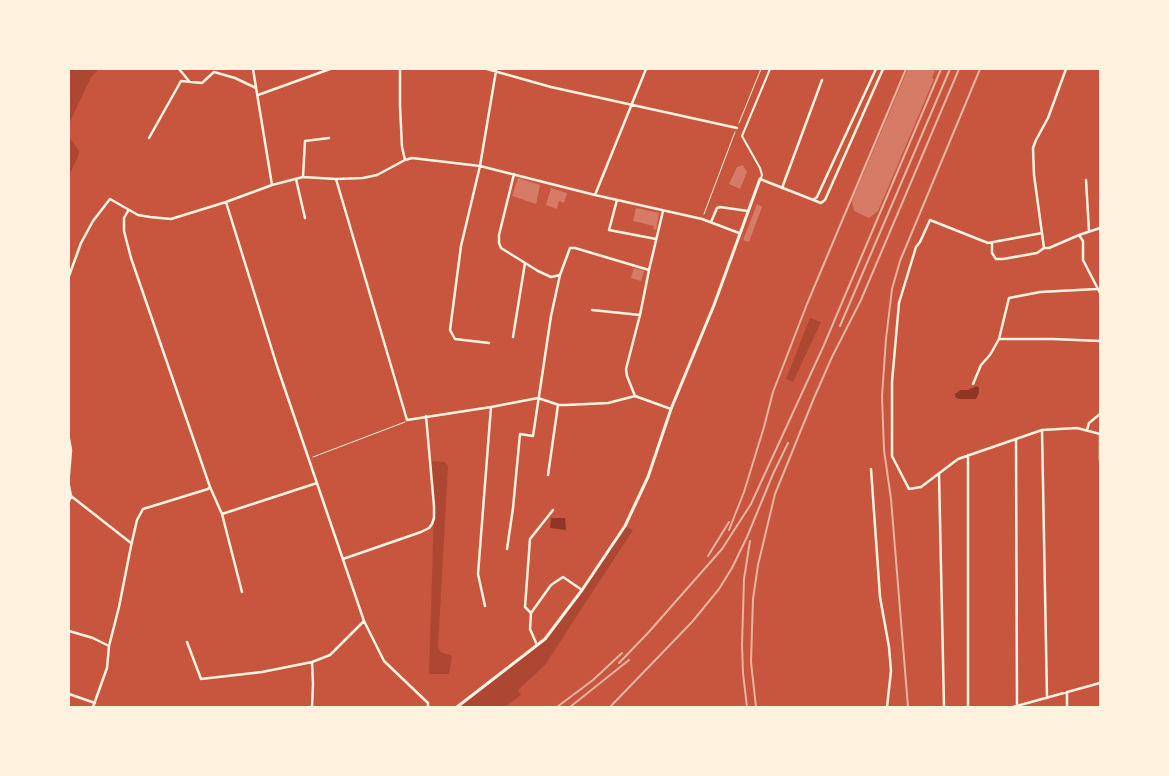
<!DOCTYPE html>
<html>
<head>
<meta charset="utf-8">
<style>
	body { margin:0 }
	#map { position:relative; width:1169px; height:776px; overflow:hidden; background:#c8553d; font-family:"Fira Sans",sans-serif }
	canvas { display:block }
	.frame { position:absolute; inset:0; border:70px solid #fff3e0; pointer-events:none }
</style>
</head>
<body>
<div id="map">
<canvas width="1169" height="776"></canvas>
<div class="frame"></div>
</div>
<script>
const g = document.querySelector('canvas').getContext('2d');
g.lineJoin = 'round';
function paint(path, color) { g.fillStyle = color; g.fill(path, 'evenodd'); }
const poly = rows => new Path2D(rows.map(r => 'M' + r).join(''));
function strokePath(path, color, width, dash) { g.strokeStyle = color; g.lineWidth = width; g.lineCap = dash ? 'butt' : 'round'; g.setLineDash(dash || []); g.stroke(path); }
const green = poly([
	[69,69,99,69,91,77,69,124],
	[69,137,79,151,78,157,69,175],
	[810,318,821,322,793,382,786,379],
	[430,461,445,462,448,466,438,647,441,652,452,656,449,674,429,674,434,512],
	[625,526,633,530,545,665,518,690,521,695,505,707,457,707,545,639]
]);
const water = poly([
	[977,386,979,388,979,393,976,399,959,399,955,397,955,394,961,390,968,390],
	[551,518,565,518,566,530,550,528]
]);
const building = poly([
	[908,69,938,69,937,71,935,70,932,78,934,79,878,211,869,218,854,211,852,201],
	[743,165,747,172,740,189,729,184,737,167],
	[518,178,540,185,536,204,512,196],
	[551,188,567,193,564,203,559,201,557,209,546,205],
	[757,204,762,207,749,242,743,240],
	[636,208,659,213,656,230,653,229,654,226,633,221],
	[634,268,644,271,641,281,631,278]
]);
const path = poly([
	[739,123,761,69],
	[704,214,735,132],
	[313,457,405,422]
]);
const pedestrian = poly([
	[761,178,762,175,760,168,742,136,770,69]
]);
const minor = poly([
	[179,69,189,81],
	[253,69,272,185],
	[400,69,400,106,402,147,405,160],
	[487,69,551,87,737,128],
	[258,95,330,69],
	[149,138,181,81,202,83,214,72,235,78,256,88],
	[514,174,499,235,499,243,501,248,538,271,551,277,560,275,570,248,575,248,649,270],
	[303,177,305,141,329,138],
	[296,179,305,218],
	[336,179,407,420,491,407,538,398,559,405,566,405,608,403,635,396,671,409],
	[760,179,821,203,825,200,883,69],
	[1086,180,1089,231],
	[782,188,822,80],
	[595,195,646,69],
	[617,200,609,230,656,239],
	[813,200,817,197,876,69],
	[226,202,277,366,364,621,384,661,428,703,428,707],
	[711,222,717,208,720,207,748,211],
	[1042,233,988,243,930,220,920,242,916,247,899,303,892,382,892,456,909,489,921,487,958,459,1042,430,1077,428,1100,434],
	[1079,235,1083,241,1083,260,1100,293],
	[992,243,992,253,996,259,1003,259,1037,253,1044,248,1049,248,1079,235,1100,228],
	[1044,248,1034,175,1033,148,1036,140,1048,118,1066,69],
	[69,276,81,243,93,221,110,199,138,215,150,217,171,219,226,202,272,185,303,177,336,179,363,178,377,175,405,160,412,158,480,166,595,195,702,219,739,233],
	[592,310,640,315],
	[513,337,525,263],
	[999,339,1009,298,1040,292,1097,289],
	[489,343,455,339,450,330,461,246,480,166,496,71],
	[973,384,981,365,990,355,999,339,1053,339,1100,341],
	[635,396,627,376,626,369,640,315,649,270,663,211],
	[1042,430,1047,698],
	[1087,430,1089,423,1100,414],
	[1100,434,1100,460],
	[69,439,71,450,69,475],
	[1016,439,1017,706],
	[968,455,968,707],
	[871,469,880,597,889,647,891,671,887,707],
	[939,474,944,707],
	[548,475,558,405],
	[69,486,71,496,131,543],
	[210,487,222,514,317,483],
	[69,501,71,496],
	[222,514,242,592],
	[507,549,513,508,520,434,533,436,551,316,560,275],
	[343,559,421,532,429,528,432,524,434,518,434,506,426,416],
	[485,606,478,574,491,407],
	[531,613,525,607,530,539,553,510],
	[69,631,93,638,109,646],
	[187,642,201,679,262,672,312,662,330,655,364,621],
	[537,645,530,629,531,613,551,585,563,577,582,590],
	[312,662,313,684,312,707],
	[1067,692,1067,707],
	[69,694,95,703],
	[93,707,107,668,109,646,119,607,131,546,137,520,143,509,208,489,210,487,131,258,124,231,124,218,128,211],
	[1013,707,1100,683]
]);
const tertiary = poly([
	[457,707,545,639,582,590,625,526,648,477,671,409,714,305,760,179]
]);
const rail = poly([
	[840,326,950,69],
	[729,530,744,492,764,427,773,392,807,304,906,69],
	[708,556,729,522],
	[619,663,647,634,722,549,751,504,824,345,941,69],
	[557,707,593,680,622,653],
	[570,707,629,660],
	[610,707,692,622,719,589,732,568,747,537,773,474,788,443],
	[747,707,743,673,742,645,744,579,750,541],
	[756,707,751,662,753,599,758,565,775,494,814,398,832,357,861,300,959,69],
	[908,707,891,499,884,450,882,396,886,339,892,289,900,261,980,69]
]);
paint(green, '#ae4732');
paint(water, '#8f3625');
paint(building, '#d67c66');
strokePath(path, '#fff3e0', 1);
strokePath(pedestrian, '#fff3e0', 2);
strokePath(minor, '#fff3e0', 2.5);
strokePath(tertiary, '#fff3e0', 3);
strokePath(rail, '#e9b49f', 2);
</script>
</body>
</html>
